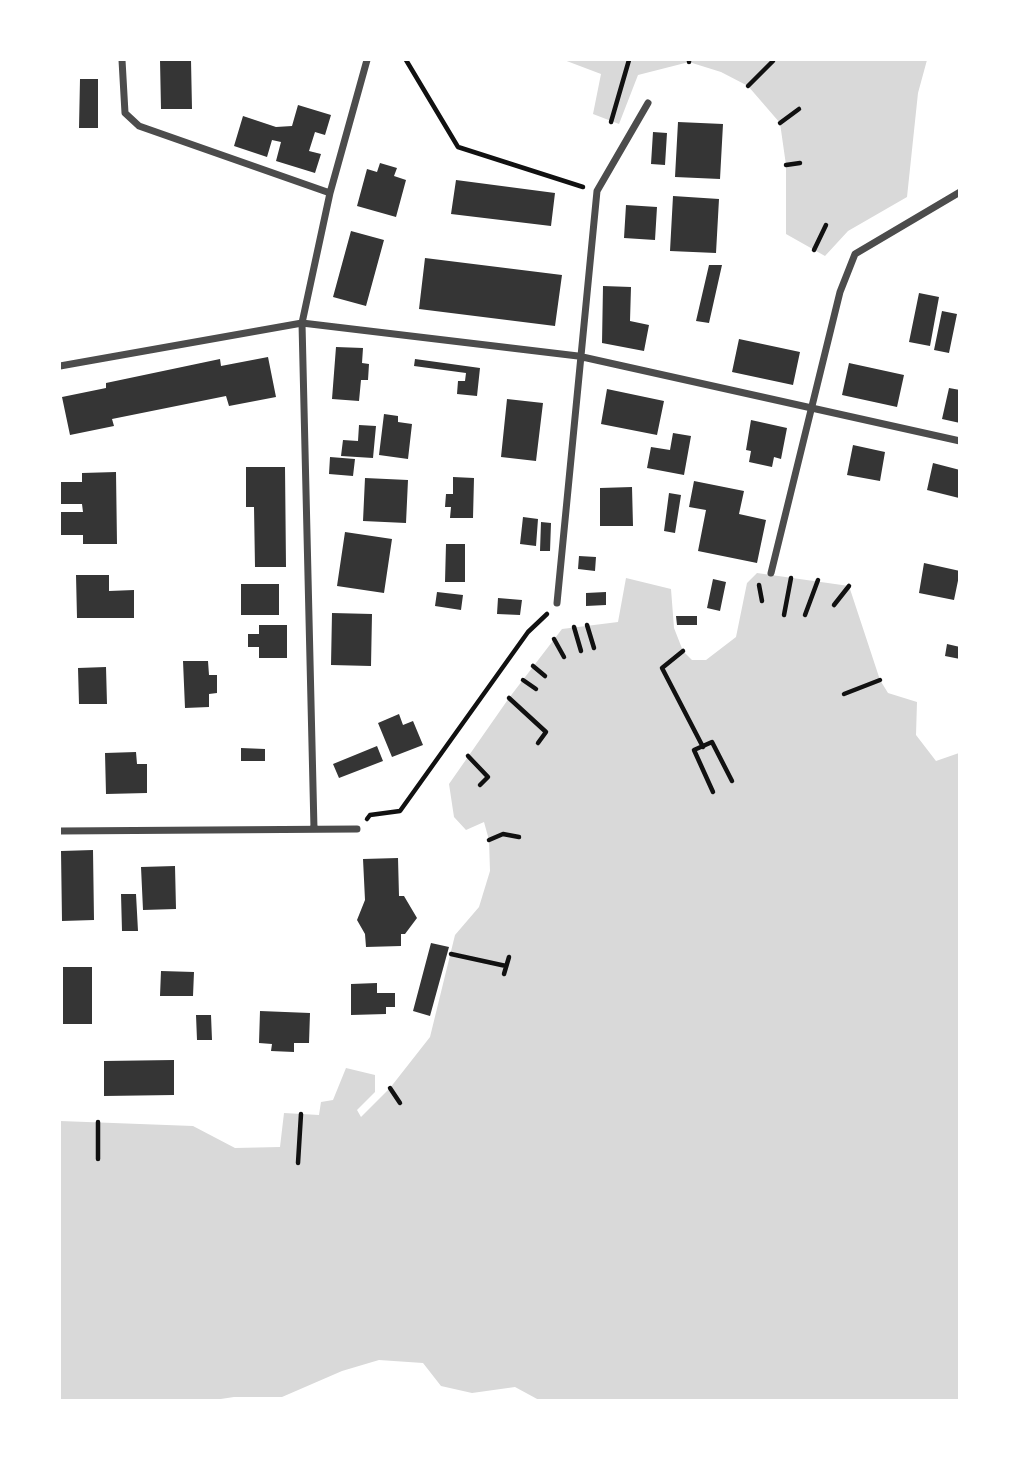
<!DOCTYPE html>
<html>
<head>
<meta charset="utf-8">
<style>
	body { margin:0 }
	#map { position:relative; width:1019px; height:1460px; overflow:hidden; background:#fff; font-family:"Nunito Sans",sans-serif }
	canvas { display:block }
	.frame { position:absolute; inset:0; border:61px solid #fff; pointer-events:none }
</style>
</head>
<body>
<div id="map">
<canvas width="1019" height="1460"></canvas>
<div class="frame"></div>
</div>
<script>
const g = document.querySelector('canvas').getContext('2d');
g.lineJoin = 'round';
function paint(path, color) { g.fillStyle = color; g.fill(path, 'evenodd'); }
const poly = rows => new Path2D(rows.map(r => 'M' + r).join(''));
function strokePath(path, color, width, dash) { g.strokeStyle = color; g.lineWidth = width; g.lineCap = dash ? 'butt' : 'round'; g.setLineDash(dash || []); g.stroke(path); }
const water = poly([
	[564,60,927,60,918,93,907,197,848,231,825,256,786,234,786,165,780,123,748,86,721,72,689,62,638,75,619,124,593,114,601,74],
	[757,573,849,586,880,680,888,693,917,702,916,735,936,761,959,753,959,1400,539,1400,515,1387,472,1393,441,1386,423,1363,379,1360,342,1371,282,1397,234,1397,214,1400,60,1400,60,1121,193,1126,235,1148,280,1147,284,1113,319,1115,321,1102,333,1100,346,1068,375,1075,375,1092,357,1110,361,1117,390,1088,430,1037,455,935,479,907,490,871,489,840,484,822,466,830,454,817,449,784,509,698,562,629,618,622,626,578,671,589,674,628,683,651,692,660,706,660,736,637,747,583]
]);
const building = poly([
	[160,60,191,60,192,109,161,109],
	[80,79,98,79,98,128,79,128],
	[298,105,331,115,325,135,315,132,309,151,321,154,315,173,276,161,281,142,272,140,267,157,234,146,243,116,276,127,292,126],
	[678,122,723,124,720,179,675,177],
	[653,132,667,133,665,165,651,164],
	[380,163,397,168,394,176,406,180,396,217,357,206,367,169,377,172],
	[456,180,555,193,551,226,451,214],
	[673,196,719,199,716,253,670,251],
	[626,205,657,207,655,240,624,238],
	[351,231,384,240,366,306,333,297],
	[425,258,562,275,555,326,419,309],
	[709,265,722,265,709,323,696,321],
	[603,286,631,287,630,321,649,325,644,351,602,343],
	[919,293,939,297,930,346,909,342],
	[942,311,957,314,949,353,934,350],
	[739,339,800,352,793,385,732,372],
	[336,347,363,348,362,363,369,364,368,380,361,380,359,401,332,399],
	[268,357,276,397,229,406,226,396,112,419,114,426,70,435,62,397,106,388,106,383,220,359,221,366],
	[415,359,480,368,477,396,457,394,458,381,465,381,466,373,414,366],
	[849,363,904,375,897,407,842,395],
	[949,388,960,390,960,423,942,419],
	[607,389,664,401,657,435,601,424],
	[507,399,543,403,536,461,501,457],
	[384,414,398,416,398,422,412,424,408,459,379,455],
	[751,420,787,428,781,459,774,457,772,467,749,462,751,451,746,450],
	[359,425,376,426,373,458,341,456,343,440,358,441],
	[673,433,691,436,684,475,647,468,651,447,670,450],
	[853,445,885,452,880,481,847,475],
	[330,457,355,459,353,476,329,474],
	[933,463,960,470,959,498,927,490],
	[246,467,285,467,286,567,255,567,254,507,246,507],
	[116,472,117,544,83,544,83,535,60,535,60,512,83,512,82,504,60,504,60,482,82,482,82,473],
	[453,477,474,478,473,518,450,518,451,507,445,507,446,494,453,494],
	[365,478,408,480,406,523,363,521],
	[694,481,744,491,739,514,766,520,757,563,698,551,706,510,689,507],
	[632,487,633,526,600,526,600,488],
	[669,493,681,495,675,533,664,531],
	[523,517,538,519,536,546,520,544],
	[541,522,551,523,550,551,540,551],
	[345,532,392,539,384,593,337,586],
	[446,544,465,544,465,582,445,582],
	[579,556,596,557,595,571,578,569],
	[924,563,960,571,954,600,919,593],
	[76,575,109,575,109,591,134,590,134,618,77,618],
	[713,579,726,582,720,611,707,608],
	[241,584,279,584,279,615,241,615],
	[437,592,463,595,461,610,435,606],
	[606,592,606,605,586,606,586,593],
	[498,598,522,600,520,615,497,614],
	[332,613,372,614,371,666,331,665],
	[676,616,697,616,697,625,677,625],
	[259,625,287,625,287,658,259,658,259,647,248,647,248,634,259,634],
	[947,644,960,647,960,659,945,656],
	[183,661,208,661,209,675,217,675,217,693,209,694,209,707,185,708],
	[106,667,107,704,79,704,78,668],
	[399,714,403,725,413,721,423,745,392,757,378,723],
	[377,746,383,761,339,778,333,764],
	[241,748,265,749,265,761,241,761],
	[136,752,137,764,147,764,147,793,106,794,105,753],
	[93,850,94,920,62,921,61,851],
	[398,858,399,896,404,896,417,918,405,934,401,934,401,946,366,947,365,934,357,920,365,900,363,859],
	[175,866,176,909,143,910,141,867],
	[121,894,136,894,138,931,122,931],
	[431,943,449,947,430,1016,413,1011],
	[63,967,92,967,92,1024,63,1024],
	[161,971,194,972,193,996,160,996],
	[377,983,377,993,395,993,395,1007,386,1007,386,1014,351,1015,351,984],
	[260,1011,310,1013,309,1043,294,1043,294,1052,271,1051,272,1044,259,1043],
	[196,1015,211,1015,212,1040,197,1040],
	[174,1060,174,1095,104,1096,104,1061]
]);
const path = poly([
	[406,60,458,147,583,187],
	[689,62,689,60],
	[748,86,773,61],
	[611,122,629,60],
	[780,123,799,109],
	[786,165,800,163],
	[814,250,826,225],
	[759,585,762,601],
	[834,605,849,586],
	[784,615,791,578],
	[805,615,818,580],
	[587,625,594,648],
	[574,627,581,651],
	[554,639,564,657],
	[683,651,662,668,703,747],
	[533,666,545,676],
	[523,680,536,689],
	[844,694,880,680],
	[509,698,546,732,538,743],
	[468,756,488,777,480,785],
	[713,792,694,750,712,742,732,781],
	[367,819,370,815,400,811,528,632,547,614],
	[489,840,503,834,519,837],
	[451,954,506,966],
	[504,974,509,957],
	[390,1088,400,1103],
	[98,1122,98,1159],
	[298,1163,301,1114]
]);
const minor = poly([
	[122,60,125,113,139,126,330,193],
	[60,366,302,323,578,356,960,441],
	[771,573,840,292,855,254,960,192],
	[557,603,597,191,648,103],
	[314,829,302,323,330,193,367,60],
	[60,831,357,829]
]);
paint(water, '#d9d9d9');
paint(building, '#353535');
strokePath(path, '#111', 4.5);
strokePath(minor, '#4c4c4c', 7);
</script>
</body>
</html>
